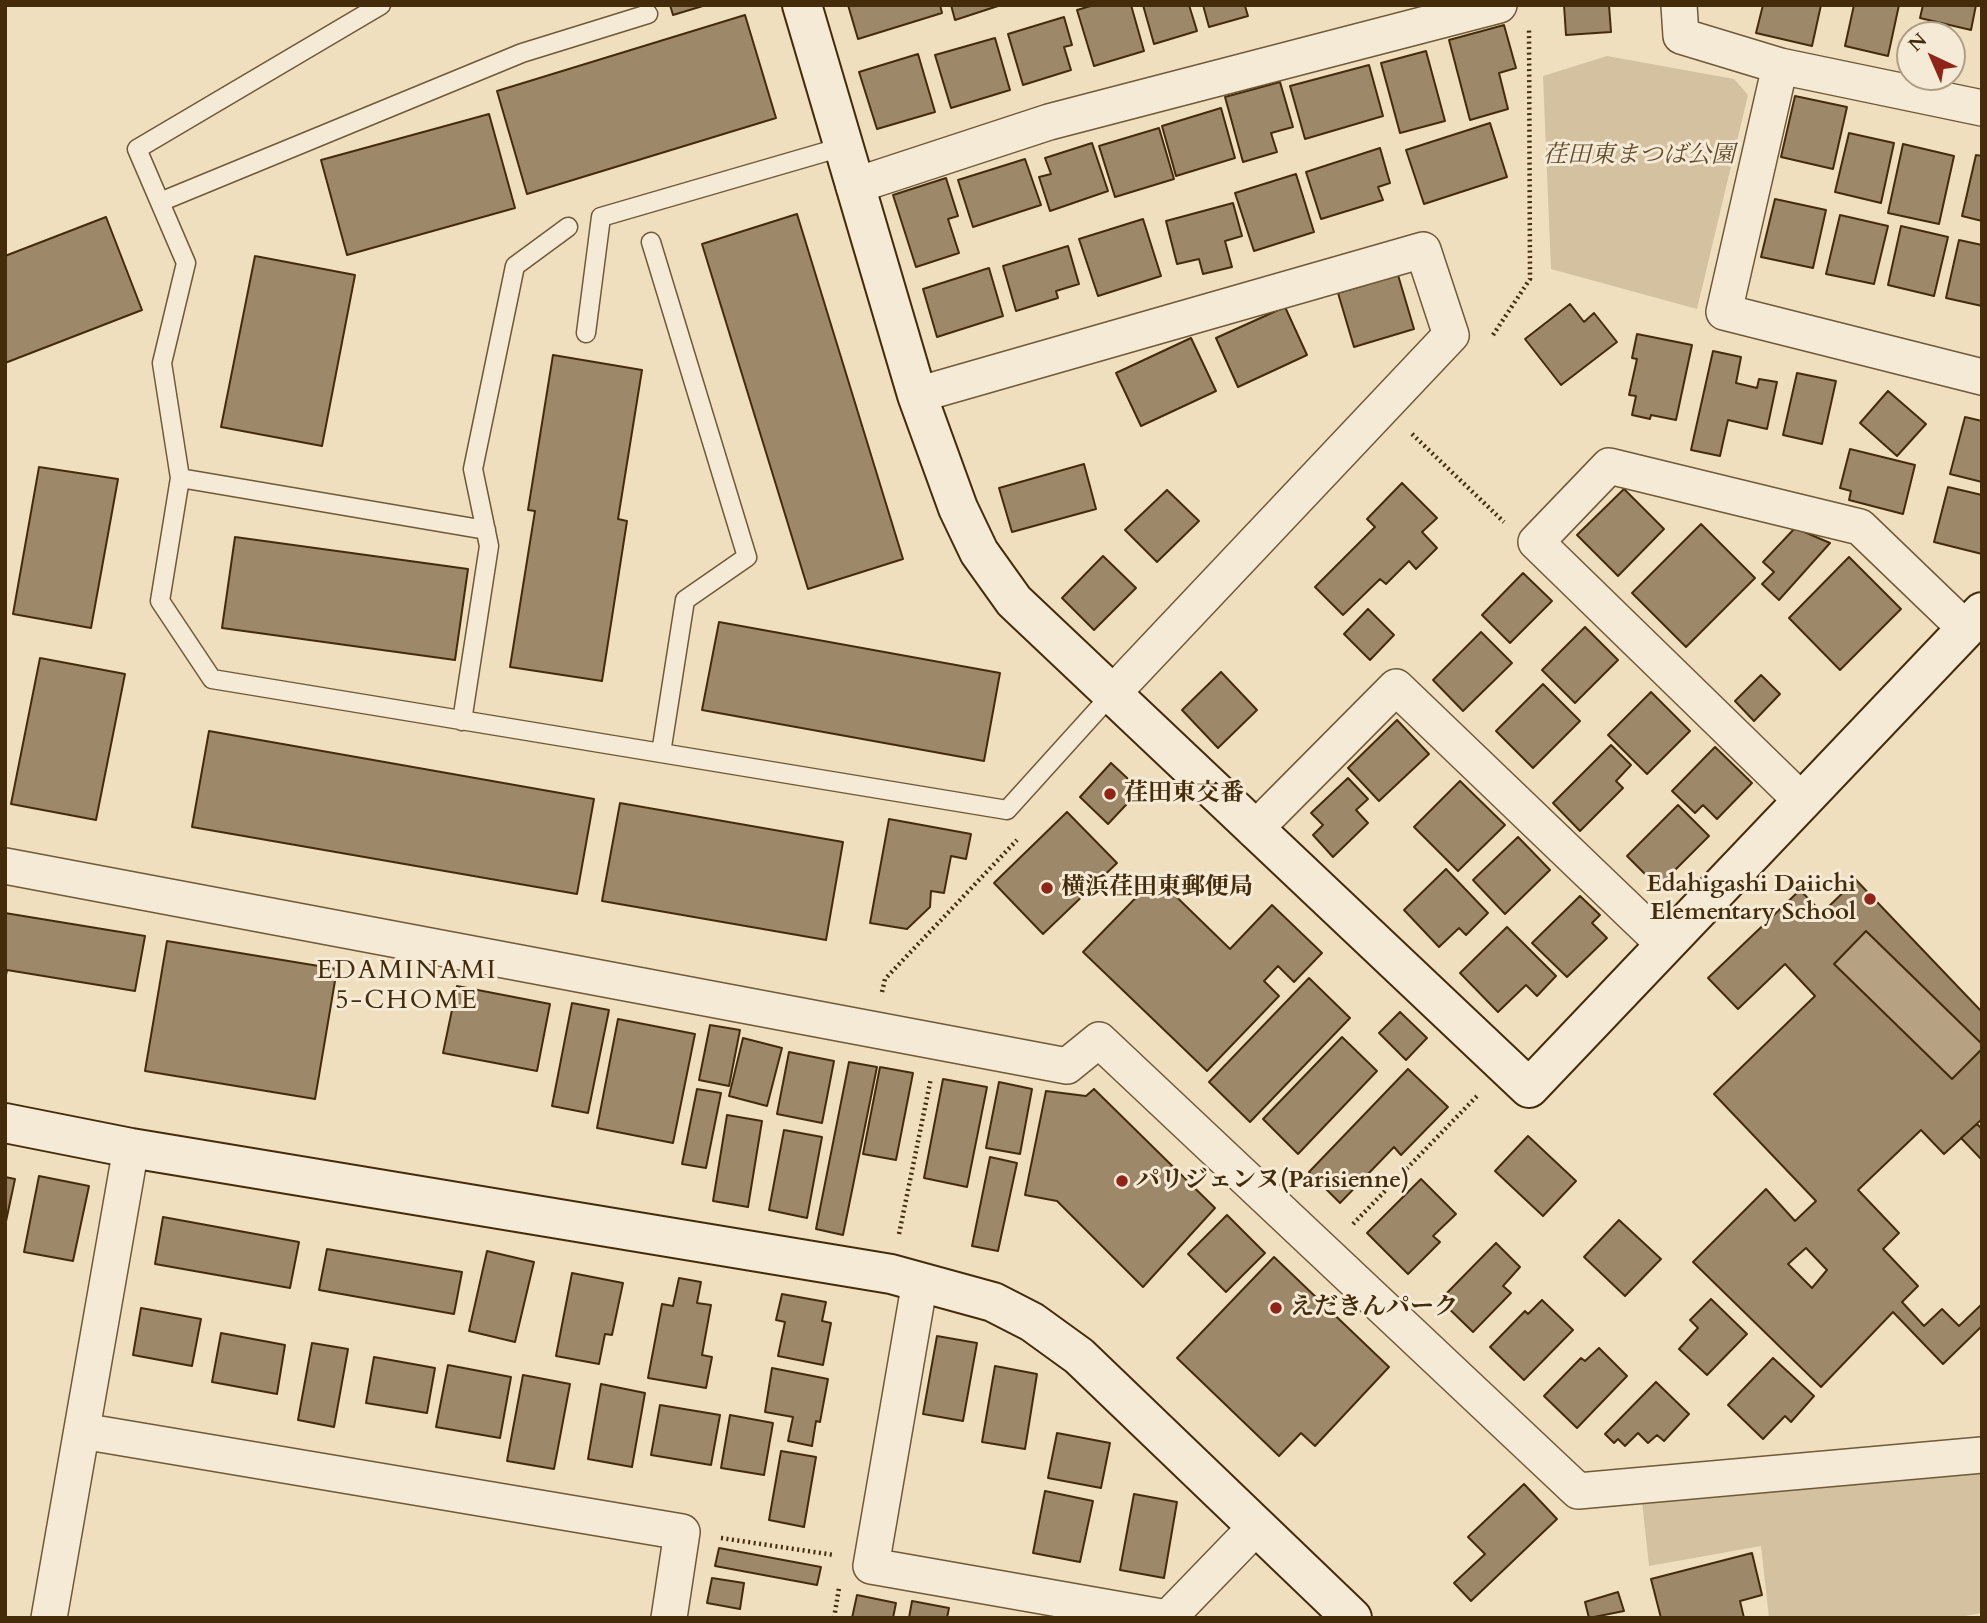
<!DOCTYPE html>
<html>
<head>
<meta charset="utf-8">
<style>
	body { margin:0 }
	#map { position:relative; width:1987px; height:1623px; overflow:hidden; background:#f0dfbf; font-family:Cardo,serif }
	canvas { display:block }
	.frame { position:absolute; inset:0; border:7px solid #442c0b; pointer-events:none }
	.north { position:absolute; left:1896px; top:21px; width:70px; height:70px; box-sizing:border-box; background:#f5ead5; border:2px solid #ae9e84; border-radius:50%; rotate:316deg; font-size:19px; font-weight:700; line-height:28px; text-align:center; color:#442c0b }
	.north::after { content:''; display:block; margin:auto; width:24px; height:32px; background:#8f2418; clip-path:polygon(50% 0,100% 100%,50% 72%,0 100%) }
</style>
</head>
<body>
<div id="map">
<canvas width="1987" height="1623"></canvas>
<div class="frame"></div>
<div class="north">N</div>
</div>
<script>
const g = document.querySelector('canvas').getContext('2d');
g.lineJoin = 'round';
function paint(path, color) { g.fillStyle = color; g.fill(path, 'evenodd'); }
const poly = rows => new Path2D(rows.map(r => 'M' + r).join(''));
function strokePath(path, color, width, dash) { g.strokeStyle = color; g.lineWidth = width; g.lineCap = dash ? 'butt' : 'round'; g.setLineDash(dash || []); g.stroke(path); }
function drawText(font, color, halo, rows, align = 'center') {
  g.font = font + ' Cardo,"Noto Serif JP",serif'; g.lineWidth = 6; g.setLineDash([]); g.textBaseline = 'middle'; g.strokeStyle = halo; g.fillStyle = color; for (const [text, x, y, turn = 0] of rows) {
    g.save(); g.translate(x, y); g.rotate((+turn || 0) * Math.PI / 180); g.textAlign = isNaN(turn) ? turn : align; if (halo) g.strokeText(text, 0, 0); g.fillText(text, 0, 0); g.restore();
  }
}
const green = poly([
	[1607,56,1734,79,1748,95,1697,309,1551,269,1543,76],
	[1982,1468,1982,1613,1954,1618,1769,1618,1761,1546,1649,1566,1642,1501]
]);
const water = poly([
	[1866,931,1982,1044,1982,1049,1952,1079,1834,964,1866,931]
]);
const building = poly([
	[670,5,706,5,673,15,670,5],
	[848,5,940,5,942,13,858,39,848,5],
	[951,5,1001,5,955,20,951,5],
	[1094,5,1131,5,1144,51,1094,66,1077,10,1094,5],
	[1143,5,1189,5,1197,31,1154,44,1143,5],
	[1203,5,1248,5,1245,6,1248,16,1209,27,1203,5],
	[1564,5,1609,5,1611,32,1566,35,1564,5],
	[1763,5,1821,5,1812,46,1756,33,1763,5],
	[1854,5,1899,5,1888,56,1845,46,1854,5],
	[1923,5,1976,5,1971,30,1920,18,1923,5],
	[745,15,776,118,527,194,497,91,745,15],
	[1064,17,1072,45,1064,47,1071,70,1023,85,1008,34,1064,17],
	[1504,25,1516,68,1499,73,1508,109,1470,120,1449,40,1504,25],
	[995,38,1010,90,951,108,935,55,995,38],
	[1426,51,1445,121,1400,133,1381,63,1426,51],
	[918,54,935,112,877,129,859,72,918,54],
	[1369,65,1383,116,1305,139,1290,86,1369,65],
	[1280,82,1293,127,1271,133,1277,152,1243,162,1225,97,1280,82],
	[1795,96,1847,107,1833,169,1781,157,1795,96],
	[1221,108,1235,158,1176,176,1162,126,1221,108],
	[489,114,515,208,347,255,321,160,489,114],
	[1490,123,1507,177,1424,204,1406,150,1490,123],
	[1159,128,1174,179,1115,197,1099,146,1159,128],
	[1849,133,1894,143,1881,203,1835,192,1849,133],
	[1092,143,1108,191,1050,211,1039,177,1051,174,1045,158,1092,143],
	[1903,144,1954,156,1939,224,1888,213,1903,144],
	[1380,148,1390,183,1378,187,1383,200,1321,219,1306,172,1380,148],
	[1976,155,1982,156,1982,221,1962,216,1976,155],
	[1025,159,1041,205,973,227,958,180,1025,159],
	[1296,174,1314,232,1254,251,1235,193,1296,174],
	[946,178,958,216,948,219,959,253,916,267,893,195,946,178],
	[1775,199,1826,210,1813,268,1761,257,1775,199],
	[1233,203,1242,236,1225,241,1232,267,1203,274,1199,259,1177,264,1166,221,1233,203],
	[797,214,903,559,808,589,702,244,797,214],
	[1840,215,1888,226,1874,284,1826,274,1840,215],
	[106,217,142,310,5,363,5,256,106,217],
	[1143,219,1161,276,1098,296,1079,239,1143,219],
	[1901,226,1948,237,1934,296,1888,285,1901,226],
	[1959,240,1982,245,1982,306,1946,298,1959,240],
	[1068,246,1079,284,1056,291,1058,298,1016,311,1003,266,1068,246],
	[255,256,355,275,322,446,221,427,255,256],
	[989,268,1003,316,937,337,923,289,989,268],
	[1398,275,1414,329,1354,347,1338,293,1398,275],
	[1570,304,1584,322,1594,313,1617,342,1561,385,1525,339,1570,304],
	[1285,307,1307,355,1238,387,1216,338,1285,307],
	[1637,334,1692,345,1676,420,1651,415,1650,419,1632,415,1636,396,1629,395,1637,359,1632,358,1637,334],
	[1191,338,1216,391,1141,426,1116,373,1191,338],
	[1713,351,1741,357,1736,383,1757,388,1759,379,1777,382,1767,429,1728,420,1720,456,1691,450,1713,351],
	[553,355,642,370,618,519,627,521,602,681,510,667,535,511,528,510,553,355],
	[1797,373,1836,381,1822,444,1783,435,1797,373],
	[1888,391,1926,424,1897,456,1860,423,1888,391],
	[1965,417,1982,421,1982,482,1950,474,1965,417],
	[1850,449,1915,465,1903,514,1849,500,1851,491,1840,488,1850,449],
	[1084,464,1096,509,1012,532,999,488,1084,464],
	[39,467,118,479,91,628,13,614,39,467],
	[1402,483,1437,518,1422,532,1437,548,1416,569,1409,561,1386,584,1380,579,1343,615,1315,587,1375,527,1367,519,1402,483],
	[1948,487,1982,495,1982,554,1934,542,1948,487],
	[1624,489,1664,529,1618,576,1577,535,1624,489],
	[1167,490,1199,521,1157,562,1125,530,1167,490],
	[1701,524,1755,578,1686,647,1632,593,1701,524],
	[1795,528,1830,543,1779,600,1762,584,1774,572,1763,562,1795,528],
	[235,537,468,569,455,660,222,628,235,537],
	[1103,556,1136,588,1094,630,1062,598,1103,556],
	[1849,557,1901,609,1840,670,1789,618,1849,557],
	[1523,573,1552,601,1510,643,1482,615,1523,573],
	[1368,609,1394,635,1370,660,1344,634,1368,609],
	[719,622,1000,673,984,761,702,710,719,622],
	[1585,627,1618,660,1575,703,1542,670,1585,627],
	[1481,632,1512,663,1463,711,1433,680,1481,632],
	[40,658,125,674,96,820,11,804,40,658],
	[1221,672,1257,710,1218,748,1182,710,1221,672],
	[1761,675,1780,694,1754,721,1735,701,1761,675],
	[1543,684,1580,721,1533,768,1496,731,1543,684],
	[1651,692,1690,731,1647,774,1608,735,1651,692],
	[1397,720,1429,754,1379,801,1348,768,1397,720],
	[209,731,594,799,577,894,192,827,209,731],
	[1611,745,1631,765,1616,781,1623,788,1580,831,1553,803,1611,745],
	[1715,747,1752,783,1717,819,1703,805,1695,813,1672,791,1715,747],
	[1111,763,1140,790,1108,824,1080,797,1111,763],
	[1348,778,1368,799,1356,810,1368,823,1333,857,1313,835,1323,825,1311,813,1348,778],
	[1460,781,1505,825,1458,871,1414,827,1460,781],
	[620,803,843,842,826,940,602,901,620,803],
	[1678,805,1709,836,1658,887,1627,856,1678,805],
	[1067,812,1117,863,1043,934,994,883,1067,812],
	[889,819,971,834,966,859,951,856,944,893,931,891,930,907,907,929,870,923,889,819],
	[1518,837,1550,870,1505,914,1473,880,1518,837],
	[1446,869,1488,913,1466,935,1459,928,1439,947,1404,910,1446,869],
	[1156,877,1230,949,1272,905,1322,953,1294,982,1278,966,1264,981,1279,996,1207,1071,1083,952,1156,877],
	[1856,880,1982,1012,1982,1044,1866,931,1834,964,1952,1079,1982,1049,1982,1119,1944,1154,1921,1130,1858,1190,1899,1233,1883,1249,1918,1286,1902,1302,1924,1326,1942,1309,1959,1326,1982,1304,1982,1326,1943,1364,1893,1312,1821,1387,1693,1262,1766,1189,1795,1221,1816,1201,1714,1094,1815,996,1785,964,1738,1009,1708,978,1800,890,1822,913,1856,880],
	[1806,1248,1827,1270,1812,1288,1788,1264,1806,1248],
	[1580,896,1600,915,1592,923,1607,938,1567,977,1532,943,1580,896],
	[5,913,145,936,135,991,7,970,5,980,5,913],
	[1507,927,1556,976,1537,996,1526,985,1498,1012,1460,973,1507,927],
	[167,941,337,969,315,1099,145,1071,167,941],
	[1309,978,1350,1018,1250,1122,1209,1082,1309,978],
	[457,986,550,1004,537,1071,443,1053,457,986],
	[572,1003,609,1010,588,1113,552,1106,572,1003],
	[1400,1012,1427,1038,1406,1060,1379,1033,1400,1012],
	[618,1019,695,1034,673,1143,597,1128,618,1019],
	[710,1025,740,1030,729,1086,699,1080,710,1025],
	[1342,1037,1377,1071,1298,1154,1263,1119,1342,1037],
	[743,1038,782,1048,767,1106,729,1096,743,1038],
	[789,1052,834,1061,822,1123,777,1114,789,1052],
	[849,1062,877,1067,843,1235,816,1229,849,1062],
	[880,1067,913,1073,896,1160,863,1154,880,1067],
	[1408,1069,1448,1107,1401,1155,1394,1147,1340,1203,1309,1172,1408,1069],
	[943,1079,987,1087,967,1187,924,1178,943,1079],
	[999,1082,1032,1089,1020,1154,986,1148,999,1082],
	[697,1089,721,1093,706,1168,682,1164,697,1089],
	[1094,1089,1215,1208,1143,1287,1057,1201,1025,1195,1046,1091,1086,1096,1094,1089],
	[727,1115,762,1121,748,1207,713,1201,727,1115],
	[1977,1124,1982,1129,1982,1160,1961,1138,1977,1124],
	[784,1130,822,1137,807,1218,769,1210,784,1130],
	[1528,1136,1576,1181,1543,1216,1495,1171,1528,1136],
	[990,1157,1017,1163,998,1251,972,1246,990,1157],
	[39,1176,89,1186,73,1261,24,1252,39,1176],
	[5,1177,15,1179,5,1226,5,1177],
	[1421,1179,1456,1214,1433,1236,1440,1242,1408,1274,1367,1233,1421,1179],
	[1227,1215,1265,1253,1226,1292,1188,1254,1227,1215],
	[163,1217,299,1242,290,1288,155,1264,163,1217],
	[1619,1220,1661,1259,1625,1296,1584,1257,1619,1220],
	[1496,1243,1520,1267,1503,1286,1511,1293,1473,1332,1440,1300,1496,1243],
	[327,1249,462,1272,454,1314,319,1290,327,1249],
	[487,1251,534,1262,515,1342,469,1331,487,1251],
	[1274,1257,1389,1367,1315,1446,1301,1433,1279,1456,1177,1358,1274,1257],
	[572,1273,623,1283,612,1335,605,1334,599,1364,556,1356,572,1273],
	[679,1278,701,1282,697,1303,711,1305,702,1355,712,1357,706,1388,648,1378,662,1304,673,1306,679,1278],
	[782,1294,826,1302,822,1321,831,1323,823,1365,778,1356,785,1322,776,1320,782,1294],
	[1711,1299,1747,1334,1707,1375,1679,1349,1698,1328,1690,1320,1711,1299],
	[1542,1300,1573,1330,1524,1380,1490,1347,1525,1311,1528,1314,1542,1300],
	[141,1308,201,1319,192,1366,133,1355,141,1308],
	[221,1333,285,1345,277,1394,212,1382,221,1333],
	[937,1336,977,1343,963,1421,923,1414,937,1336],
	[312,1343,348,1349,334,1427,298,1420,312,1343],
	[1599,1348,1627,1376,1577,1428,1544,1396,1581,1358,1585,1361,1599,1348],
	[374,1357,435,1368,427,1413,366,1403,374,1357],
	[1773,1358,1814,1396,1791,1422,1785,1416,1763,1439,1728,1405,1773,1358],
	[448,1365,511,1377,500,1438,436,1427,448,1365],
	[995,1366,1037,1374,1025,1449,982,1442,995,1366],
	[772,1368,828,1379,820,1422,816,1421,812,1446,788,1441,793,1417,765,1412,772,1368],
	[523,1375,570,1384,554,1469,507,1461,523,1375],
	[1656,1382,1689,1414,1664,1441,1657,1435,1648,1443,1638,1433,1625,1446,1618,1439,1614,1443,1605,1434,1656,1382],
	[601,1384,645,1393,632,1467,588,1459,601,1384],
	[660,1405,720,1415,711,1465,651,1455,660,1405],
	[730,1415,773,1423,764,1475,721,1468,730,1415],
	[1057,1433,1110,1443,1101,1488,1048,1478,1057,1433],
	[781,1451,816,1457,804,1527,769,1520,781,1451],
	[1524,1484,1557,1519,1471,1601,1454,1583,1485,1554,1468,1537,1524,1484],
	[1045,1491,1093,1501,1080,1562,1033,1553,1045,1491],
	[1134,1494,1177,1502,1164,1578,1120,1570,1134,1494],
	[719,1548,821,1567,817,1585,715,1566,719,1548],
	[1752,1553,1762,1595,1740,1601,1744,1618,1661,1618,1651,1579,1752,1553],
	[712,1578,744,1583,740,1609,707,1603,712,1578],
	[1618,1592,1624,1611,1589,1618,1585,1602,1618,1592],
	[857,1595,896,1603,893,1618,852,1618,857,1595],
	[912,1601,949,1608,947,1618,909,1618,912,1601]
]);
const path = poly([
	[1493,335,1530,279,1529,30],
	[1412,434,1504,522],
	[882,992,885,979,1017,840],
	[1353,1224,1478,1095],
	[899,1234,931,1078],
	[721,1538,834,1555],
	[834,1618,839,1588]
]);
const lane = poly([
	[381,5,137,149,186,263,162,363,180,478,160,601,212,679,1007,810,1111,695],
	[160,202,522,53,648,14],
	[651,242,747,557,685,600,661,753],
	[586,333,601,217,842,147],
	[180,478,486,530],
	[462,721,489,546,473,469,515,266,568,227]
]);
const street = poly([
	[1679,5,1681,36,1780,66,1724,312,1982,377],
	[1780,66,1982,108],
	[854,186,1049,122,1499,5],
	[917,395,1423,250,1451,335,1111,695],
	[1803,802,1536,542,1609,466,1860,527,1966,629],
	[1254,830,1396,687,1665,945],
	[5,866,1067,1066,1099,1040,1578,1491,1982,1455],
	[920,1281,871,1566,1167,1618],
	[82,1431,682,1532,669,1618],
	[49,1618,131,1148],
	[1168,1618,1255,1528]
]);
const secondary = poly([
	[802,5,917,395,958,508,979,552,1014,601,1529,1088,1982,612],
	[5,1123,131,1148,891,1274,993,1302,1032,1322,1079,1356,1352,1618]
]);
const markers = [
	[1110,794,7,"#8f2418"],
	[1047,888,7,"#8f2418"],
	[1870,899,7,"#8f2418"],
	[1122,1181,7,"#8f2418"],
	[1276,1308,7,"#8f2418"]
];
const parkNames = [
	["荏田東まつば公園",1639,156]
];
const poiNames = [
	["荏田東交番",1124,794],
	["Edahigashi Daiichi",1856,885,"right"],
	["Elementary School",1856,913,"right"],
	["横浜荏田東郵便局",1061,888],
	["パリジェンヌ(Parisienne)",1136,1181],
	["えだきんパーク",1290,1308]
];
const neighbourhoodNames = [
	["EDAMINAMI",407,972],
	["5-CHOME",407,1002]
];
paint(green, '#d3c1a0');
paint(water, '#b6a282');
strokePath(water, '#887352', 2);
paint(building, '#9d8969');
strokePath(building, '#442c0b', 2);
strokePath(lane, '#6f5938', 21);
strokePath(street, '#6f5938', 38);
strokePath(secondary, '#442c0b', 42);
strokePath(path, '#442c0b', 4.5, [2, 3.5]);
strokePath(lane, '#f5ead5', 18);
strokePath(street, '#f5ead5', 35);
strokePath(secondary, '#f5ead5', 38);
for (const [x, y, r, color] of markers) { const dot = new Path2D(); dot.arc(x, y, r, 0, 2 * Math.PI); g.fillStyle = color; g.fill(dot); strokePath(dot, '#f5ead5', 2.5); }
drawText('italic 24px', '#614a29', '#f5ead5', parkNames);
drawText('bold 24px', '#442c0b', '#f5ead5', poiNames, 'left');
g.letterSpacing = '2px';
drawText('26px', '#442c0b', '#f5ead5', neighbourhoodNames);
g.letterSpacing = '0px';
</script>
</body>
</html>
